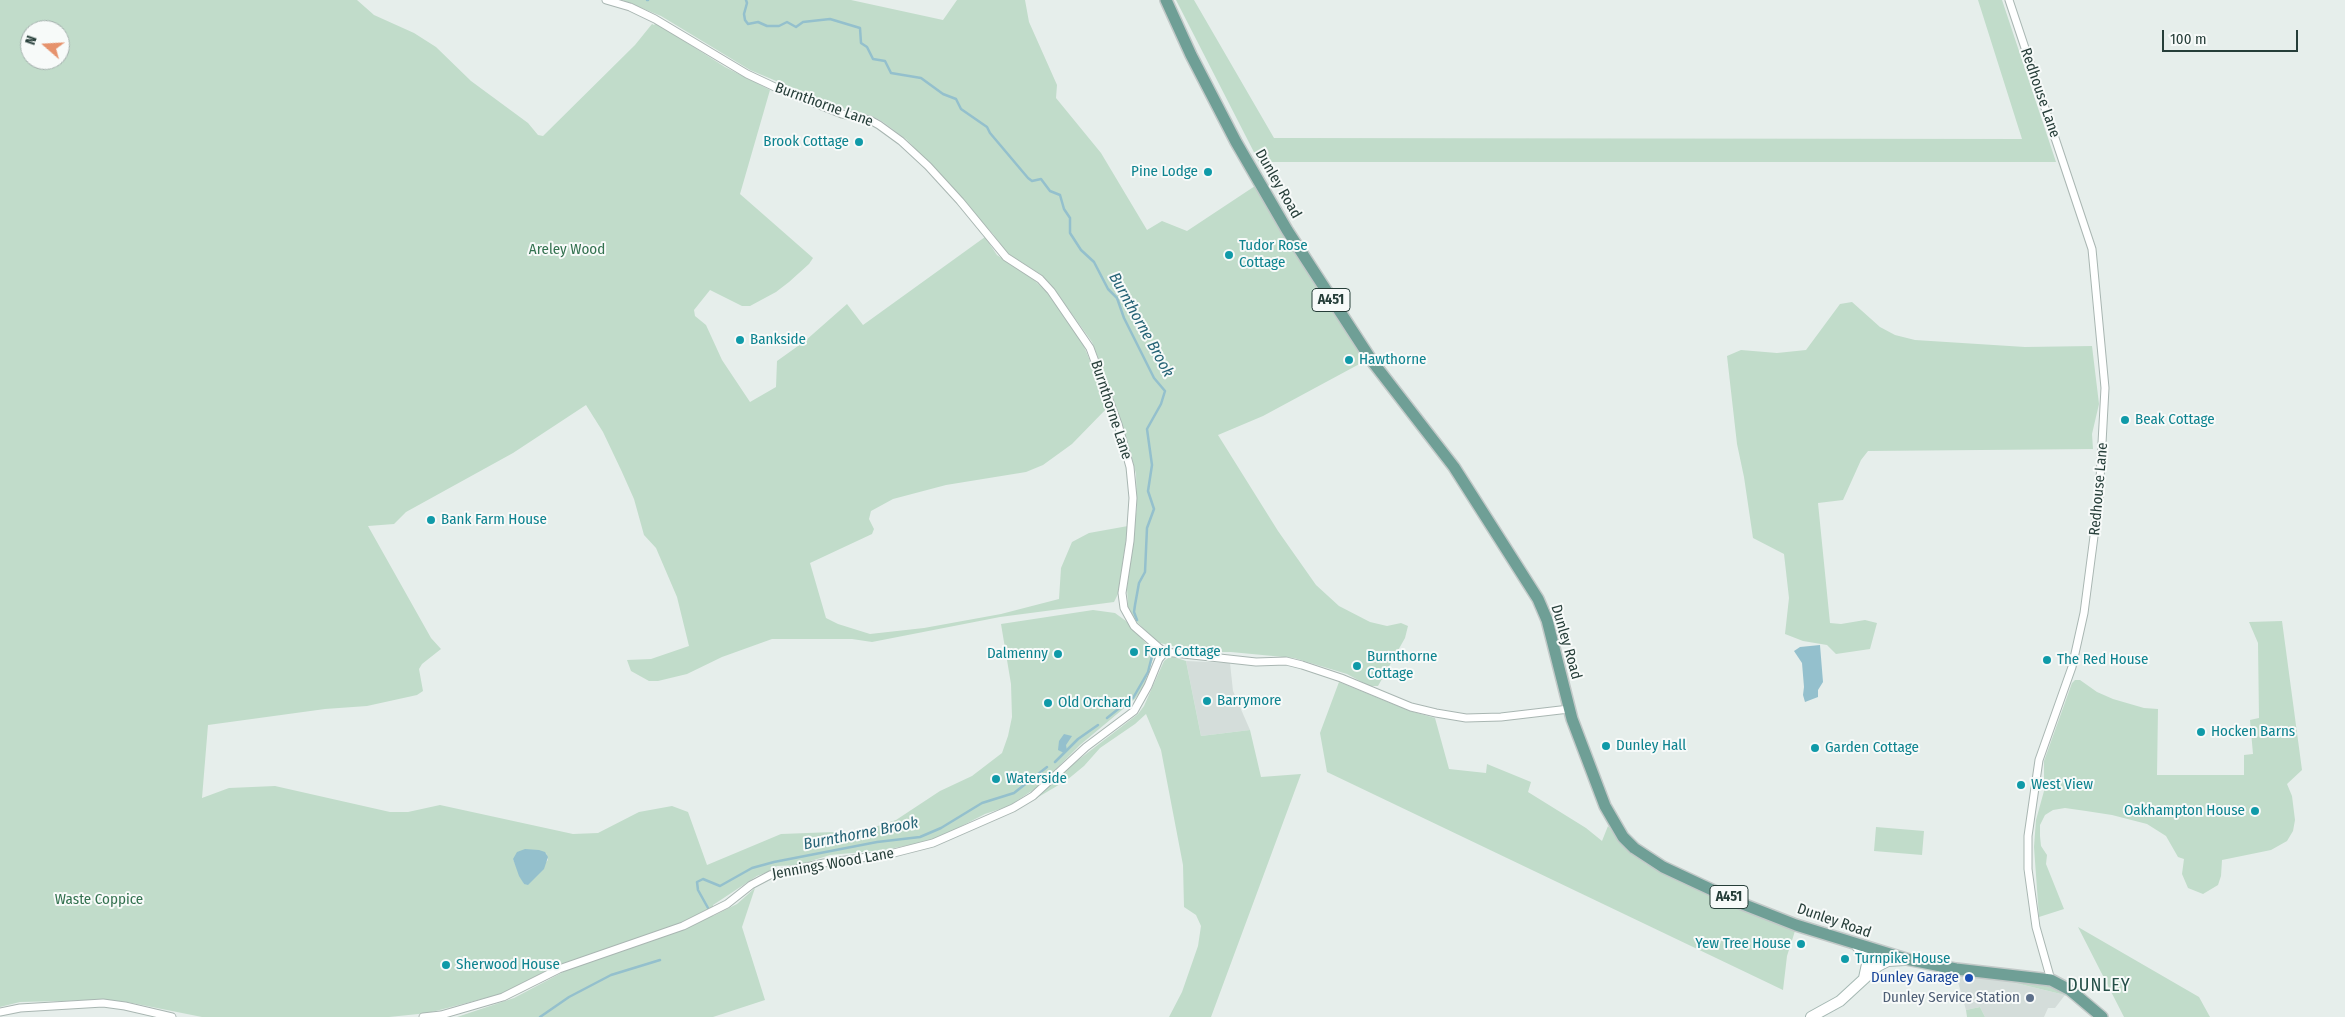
<!DOCTYPE html>
<html>
<head>
<meta charset="utf-8">
<style>
	body { margin:0 }
	#map { position:relative; width:2345px; height:1017px; overflow:hidden; background:#e6eeeb; font-family:"Fira Sans Condensed",sans-serif }
	canvas { display:block }
	.north { position:absolute; left:20px; top:20px; width:50px; height:50px; box-sizing:border-box; background:#f7faf9; border:1px solid #a3afac; border-radius:50%; rotate:289deg; font-size:14px; font-weight:700; line-height:20px; text-align:center; color:#263e39 }
	.north::after { content:''; display:block; margin:auto; width:18px; height:22px; background:#e6926c; clip-path:polygon(50% 0,100% 100%,50% 72%,0 100%) }
	.scale { position:absolute; left:2162px; top:30px; width:136px; height:22px; box-sizing:border-box; border:2px solid #263e39; border-top:0; padding-left:6px; font-size:15px; line-height:18px; white-space:nowrap; color:#263e39; -webkit-text-stroke:4px #f7faf9; paint-order:stroke }
</style>
</head>
<body>
<div id="map">
<canvas width="2345" height="1017"></canvas>
<div class="north">N</div>
<div class="scale">100 m</div>
</div>
<script>
const g = document.querySelector('canvas').getContext('2d');
g.lineJoin = 'round';
function paint(path, color) { g.fillStyle = color; g.fill(path, 'evenodd'); }
const poly = rows => new Path2D(rows.map(r => 'M' + r).join(''));
function strokePath(path, color, width, dash) { g.strokeStyle = color; g.lineWidth = width; g.lineCap = dash ? 'butt' : 'round'; g.setLineDash(dash || []); g.stroke(path); }
function drawText(font, color, halo, rows, align = 'center') {
  g.font = font + ' "Fira Sans Condensed",sans-serif'; g.lineWidth = 4; g.setLineDash([]); g.textBaseline = 'middle'; g.strokeStyle = halo; g.fillStyle = color; for (const [text, x, y, turn = 0] of rows) {
    g.save(); g.translate(x, y); g.rotate((+turn || 0) * Math.PI / 180); g.textAlign = isNaN(turn) ? turn : align; if (halo) g.strokeText(text, 0, 0); g.fillText(text, 0, 0); g.restore();
  }
}
const built = poly([
	[1186,661,1230,663,1233,691,1250,730,1201,736],
	[1956,975,1999,979,2065,995,2055,1008,2048,1008,2044,1017,1985,1017,1980,1007,1966,1010]
]);
const green = poly([
	[0,0,357,0,374,15,414,33,436,47,471,81,528,123,538,135,543,136,635,45,652,24,654,25,656,23,725,67,770,90,740,194,813,258,809,264,789,282,776,292,750,306,742,306,710,290,694,310,695,316,706,325,722,360,750,402,776,387,777,361,805,341,847,304,863,325,985,237,997,255,1033,279,1049,294,1083,344,1109,406,1072,444,1043,465,1026,472,946,485,893,499,871,511,869,519,874,529,872,534,810,563,826,618,838,624,870,634,924,628,1001,614,1059,599,1061,568,1072,542,1089,533,1128,526,1118,594,1114,602,1000,617,872,642,852,639,772,639,722,657,687,674,658,681,649,681,631,671,627,660,651,659,689,646,677,597,656,548,644,535,634,499,622,472,603,432,586,405,513,453,406,512,394,524,368,526,431,638,441,649,422,664,419,669,423,691,417,695,367,706,325,709,208,725,202,798,229,788,275,786,390,812,408,812,440,805,573,834,598,833,639,812,672,806,688,812,707,865,781,834,834,832,841,838,896,820,940,791,972,776,1002,753,1008,736,1012,717,1011,684,1001,624,1093,610,1115,613,1126,621,1155,653,1143,688,1135,699,1080,745,1039,786,1009,806,985,814,938,838,925,842,884,850,830,855,798,865,777,866,770,871,757,876,713,905,713,916,737,904,755,888,742,927,765,1000,713,1017,457,1017,514,998,567,970,562,963,501,994,428,1013,389,1017,202,1017,127,1002,104,1000,20,1002,0,1007],
	[30,30,60,30,60,60,30,60],
	[546,853,548,860,524,884,513,859],
	[622,0,851,0,943,20,957,0,1025,0,1029,22,1057,85,1056,98,1101,153,1147,230,1162,221,1187,231,1255,186,1365,361,1263,416,1218,435,1278,531,1316,585,1339,606,1370,622,1387,626,1401,623,1408,626,1405,638,1378,686,1369,686,1347,674,1294,658,1231,652,1198,652,1160,643,1151,636,1136,621,1128,607,1127,588,1137,506,1136,474,1131,454,1111,391,1092,342,1054,289,1040,274,1007,253,993,234,932,167,907,140,883,122,872,116,838,107,750,70,661,16],
	[1176,0,1194,0,1274,138,2022,139,1978,0,2002,0,2056,162,1259,162],
	[1852,302,1880,327,1895,335,1915,340,2025,347,2092,346,2099,404,2092,434,2093,449,1868,451,1861,460,1843,500,1818,503,1830,623,1841,624,1865,620,1877,623,1870,649,1836,654,1827,645,1803,641,1785,634,1789,598,1784,554,1753,538,1744,477,1737,444,1727,356,1741,350,1777,353,1806,350,1840,304],
	[2282,621,2302,770,2287,784,2292,796,2295,820,2293,831,2287,841,2271,850,2222,860,2221,876,2218,885,2203,894,2188,888,2182,874,2184,859,2178,857,2166,836,2147,824,2112,815,2086,811,2065,808,2053,810,2045,815,2040,825,2040,836,2041,846,2047,855,2046,864,2064,909,2039,917,2034,847,2036,820,2044,791,2044,761,2072,683,2075,680,2080,680,2097,692,2113,699,2144,708,2158,709,2157,775,2244,775,2244,755,2253,754,2250,720,2259,718,2258,643,2249,622],
	[1171,656,1186,661,1201,736,1250,730,1261,777,1301,774,1211,1017,1169,1017,1182,992,1198,946,1201,926,1196,915,1184,907,1183,865,1161,750,1146,714,1135,724,1100,748,1084,766,1067,780,1030,802,1073,764,1138,714,1144,706,1164,661],
	[1339,682,1410,711,1435,718,1449,769,1486,773,1487,764,1531,782,1528,792,1586,828,1602,841,1608,826,1629,851,1646,864,1795,931,1787,956,1783,990,1327,772,1320,733],
	[1876,827,1924,831,1922,855,1874,851],
	[2078,927,2199,997,2210,1017,2124,1017],
	[1999,979,2047,985,2065,995],
	[1980,1007,1985,1017,1967,1017,1966,1010]
]);
const water = poly([
	[1820,645,1823,682,1818,690,1818,697,1805,702,1803,695,1804,687,1802,663,1794,651,1800,647],
	[1064,734,1072,736,1066,745,1067,751,1064,753,1058,750,1059,741],
	[525,849,539,850,545,852,548,857,544,869,528,885,524,884,519,876,513,859,517,852]
]);
const stream = poly([
	[647,0,648,0],
	[746,0,747,3,744,14,745,20,748,24,758,22,767,26,779,26,787,22,796,27,803,22,830,19,860,28,861,43,867,47,873,59,885,61,891,73,921,78,943,94,956,99,961,109,987,127,990,133,1028,178,1032,181,1041,179,1050,191,1060,195,1064,209,1070,218,1070,233,1081,250,1094,262,1108,289,1117,298,1124,318,1154,378,1165,391,1161,404,1147,429,1152,465,1148,491,1154,509,1147,528,1145,572,1139,583,1135,605,1134,612,1137,620],
	[1107,718,1122,706,1126,700,1133,698,1148,672,1153,652],
	[1055,762,1078,739,1098,725],
	[708,908,698,890,697,882,703,879,720,886,752,868,774,862,877,842,920,837,941,828,982,803,1014,793,1047,767],
	[540,1017,569,997,611,975,660,960]
]);
const street = poly([
	[606,0,630,7,655,19,747,74,779,89,842,114,870,120,879,125,901,141,928,166,960,201,1006,257,1040,279,1051,291,1090,348,1118,424,1130,467,1133,498,1130,541,1122,593,1124,608,1134,626,1158,647,1165,652,1256,662,1286,661,1302,665,1341,678,1411,707,1436,713,1466,718,1501,717,1569,709],
	[2009,0,2092,249,2105,388,2099,498,2084,613,2072,667,2039,760,2028,836,2028,869,2036,927,2051,980],
	[0,1012,20,1008,103,1003,125,1006,172,1017],
	[423,1017,441,1015,503,997,559,969,683,926,727,904,751,885,770,875,824,863,890,854,933,843,1013,808,1033,796,1086,747,1134,711,1148,686,1159,659,1165,652]
]);
const secondary = poly([
	[1857,946,1863,953,1867,964,1864,978],
	[1811,1017,1840,1001,1878,966,1888,961,1905,960]
]);
const primary = poly([
	[1166,0,1191,55,1236,142,1287,230,1372,361,1454,467,1538,599,1547,620,1572,719,1605,806,1623,837,1634,848,1663,867,1740,903,1796,925,1906,959,1956,969,2051,980,2070,990,2102,1017]
]);
const markers = [
	[859,142,5,"#0f9aa8"],
	[1208,172,5,"#0f9aa8"],
	[1229,255,5,"#0f9aa8"],
	[740,340,5,"#0f9aa8"],
	[1349,360,5,"#0f9aa8"],
	[2125,420,5,"#0f9aa8"],
	[431,520,5,"#0f9aa8"],
	[1134,652,5,"#0f9aa8"],
	[1058,654,5,"#0f9aa8"],
	[2047,660,5,"#0f9aa8"],
	[1357,666,5,"#0f9aa8"],
	[1207,701,5,"#0f9aa8"],
	[1048,703,5,"#0f9aa8"],
	[2201,732,5,"#0f9aa8"],
	[1606,746,5,"#0f9aa8"],
	[1815,748,5,"#0f9aa8"],
	[996,779,5,"#0f9aa8"],
	[2021,785,5,"#0f9aa8"],
	[2255,811,5,"#0f9aa8"],
	[1801,944,5,"#0f9aa8"],
	[1845,959,5,"#0f9aa8"],
	[446,965,5,"#0f9aa8"],
	[1969,978,5,"#1a4fb4"],
	[2030,998,5,"#5c6f8a"]
];
const shields = [
	[1331,300,38],
	[1729,897,38]
];
const shieldNames = [
	["A451",1331,300],
	["A451",1729,897]
];
const streetNames = [
	["Redhouse Lane",2040,93,71],
	["Burnthorne Lane",824,105,20],
	["Dunley Road",1278,184,60],
	["Burnthorne Lane",1111,410,72],
	["Redhouse Lane",2099,489,-85],
	["Dunley Road",1566,642,74],
	["Jennings Wood Lane",833,864,-10],
	["Dunley Road",1834,921,19]
];
const cultureNames = [
	["Brook Cottage",849,142,"right"],
	["Pine Lodge",1198,172,"right"],
	["Tudor Rose",1239,246],
	["Cottage",1239,263],
	["Bankside",750,340],
	["Hawthorne",1359,360],
	["Beak Cottage",2135,420],
	["Bank Farm House",441,520],
	["Ford Cottage",1144,652],
	["Dalmenny",1048,654,"right"],
	["Burnthorne",1367,657],
	["Cottage",1367,674],
	["The Red House",2057,660],
	["Barrymore",1217,701],
	["Old Orchard",1058,703],
	["Hocken Barns",2211,732],
	["Dunley Hall",1616,746],
	["Garden Cottage",1825,748],
	["Waterside",1006,779],
	["West View",2031,785],
	["Oakhampton House",2245,811,"right"],
	["Yew Tree House",1791,944,"right"],
	["Turnpike House",1855,959],
	["Sherwood House",456,965]
];
const parkNames = [
	["Areley Wood",567,250],
	["Waste Coppice",99,900]
];
const transitNames = [
	["Dunley Garage",1959,978]
];
const serviceNames = [
	["Dunley Service Station",2020,998]
];
const waterNames = [
	["Burnthorne Brook",1141,325,61],
	["Burnthorne Brook",861,834,-11]
];
const quarterNames = [
	["DUNLEY",2099,986]
];
paint(built, '#d4ddda');
paint(green, '#c1dcca');
paint(water, '#94c0cd');
strokePath(stream, '#94c0cd', 2.5);
strokePath(street, '#a9b6b2', 9);
strokePath(secondary, '#a5b8b3', 12);
strokePath(primary, '#c2c9c8', 14);
strokePath(street, '#fff', 7);
strokePath(secondary, '#fff', 10);
strokePath(primary, '#6f9f96', 11);
for (const [x, y, r, color] of markers) { const dot = new Path2D(); dot.arc(x, y, r, 0, 2 * Math.PI); g.fillStyle = color; g.fill(dot); strokePath(dot, '#f7faf9', 2); }
for (const [x, y, w] of shields) { const box = new Path2D(); box.roundRect(x - w / 2, y - 11.5, w, 23, 4); g.fillStyle = '#f7faf9'; g.fill(box); strokePath(box, '#263e39', 1); }
drawText('bold 14px', '#263e39', null, shieldNames);
drawText('15px', '#263e39', '#f7faf9', streetNames);
drawText('15px', '#0d838f', '#f7faf9', cultureNames, 'left');
drawText('15px', '#347250', '#f7faf9', parkNames);
drawText('15px', '#164399', '#f7faf9', transitNames, 'right');
drawText('15px', '#4e5e75', '#f7faf9', serviceNames, 'right');
drawText('italic 16px', '#256376', '#f7faf9', waterNames);
g.letterSpacing = '1px';
drawText('18px', '#244f47', '#f7faf9', quarterNames);
g.letterSpacing = '0px';
</script>
</body>
</html>
